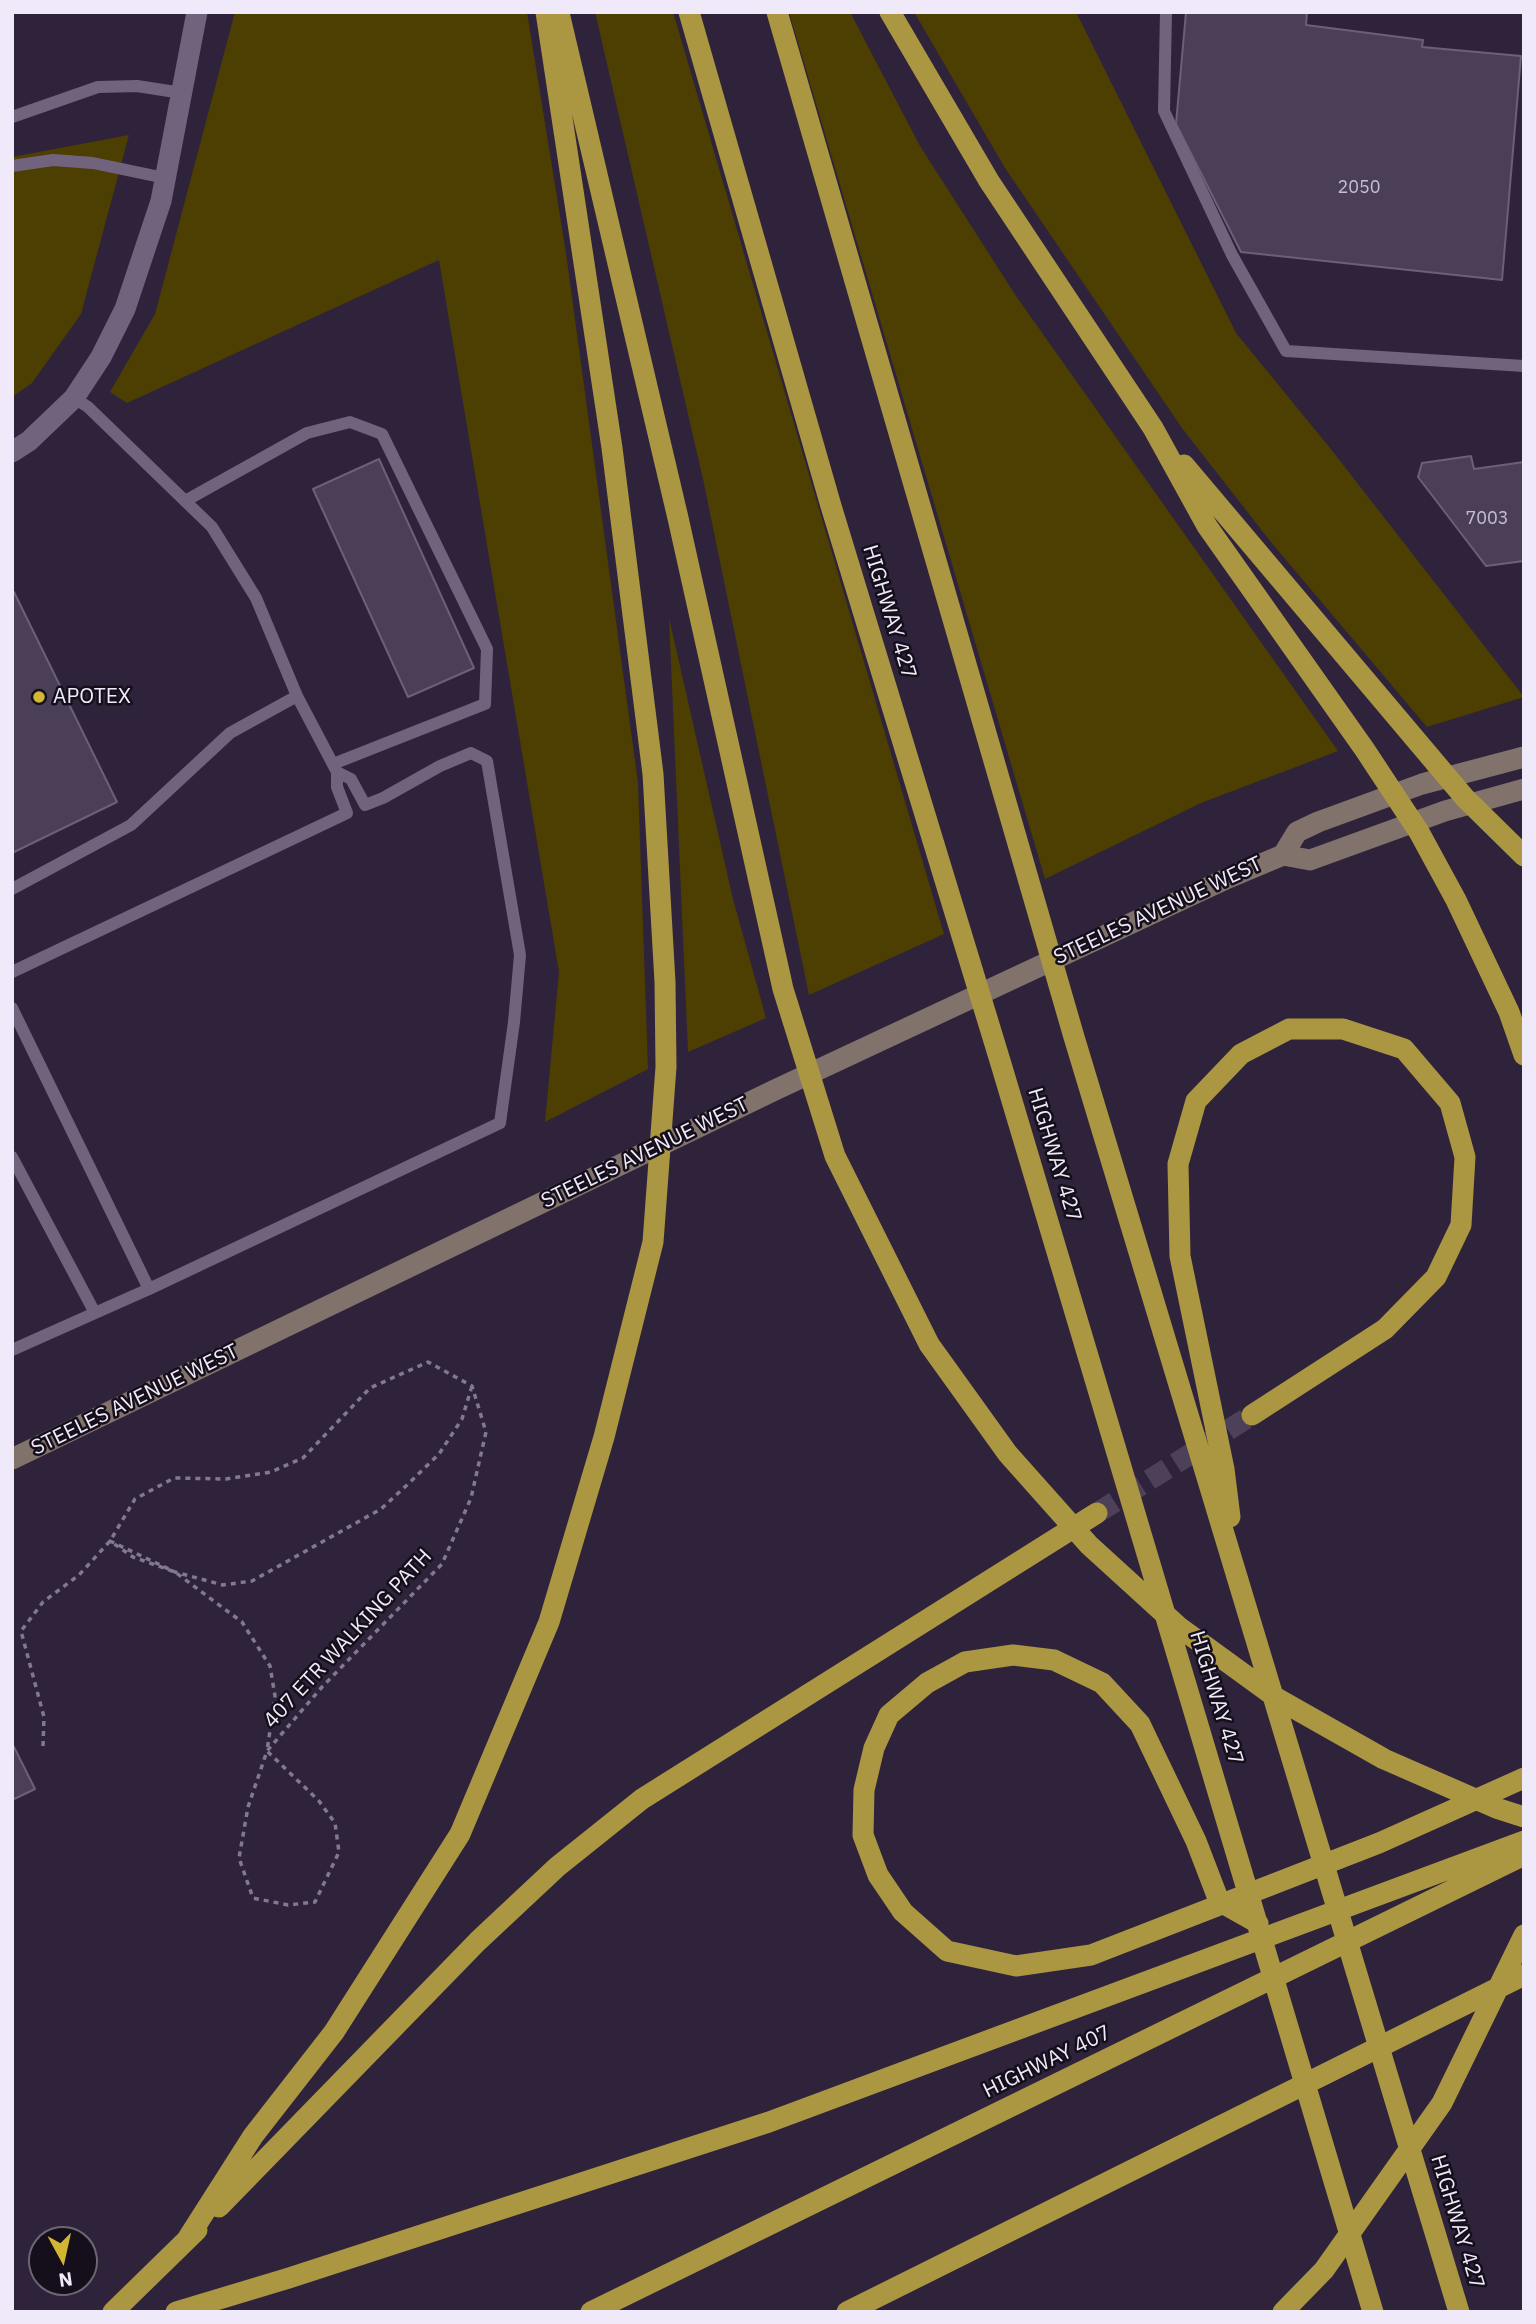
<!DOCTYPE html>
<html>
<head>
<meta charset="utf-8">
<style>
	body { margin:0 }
	#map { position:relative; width:1536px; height:2324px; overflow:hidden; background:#2f233b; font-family:"IBM Plex Sans",sans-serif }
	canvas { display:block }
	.frame { position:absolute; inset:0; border:14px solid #f0e9f9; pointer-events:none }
	.north { position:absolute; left:28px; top:2226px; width:70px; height:70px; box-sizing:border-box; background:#140f1a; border:2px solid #6c6673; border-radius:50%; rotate:172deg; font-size:19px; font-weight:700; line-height:28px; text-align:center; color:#f0e9f9 }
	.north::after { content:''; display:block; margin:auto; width:24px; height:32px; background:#d4b635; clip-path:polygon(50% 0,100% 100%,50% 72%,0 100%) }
</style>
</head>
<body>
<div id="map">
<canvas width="1536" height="2324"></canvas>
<div class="frame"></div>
<div class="north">N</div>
</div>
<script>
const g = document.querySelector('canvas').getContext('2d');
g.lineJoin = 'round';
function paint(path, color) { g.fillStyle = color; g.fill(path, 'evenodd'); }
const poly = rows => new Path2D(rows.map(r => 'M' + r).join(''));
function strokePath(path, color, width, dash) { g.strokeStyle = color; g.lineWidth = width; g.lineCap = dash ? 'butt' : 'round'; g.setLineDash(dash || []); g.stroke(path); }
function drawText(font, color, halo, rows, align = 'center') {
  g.font = font + ' "IBM Plex Sans",sans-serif'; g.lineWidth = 5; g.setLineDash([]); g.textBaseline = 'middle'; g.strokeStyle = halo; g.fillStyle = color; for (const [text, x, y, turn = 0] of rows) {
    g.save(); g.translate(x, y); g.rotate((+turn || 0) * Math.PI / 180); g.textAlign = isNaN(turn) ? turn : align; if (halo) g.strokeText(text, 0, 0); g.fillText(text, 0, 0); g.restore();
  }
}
const green = poly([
	[235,12,527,12,566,253,638,783,648,1069,545,1122,559,972,439,260,127,403,110,392,155,314],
	[595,12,673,12,944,934,809,995,703,479],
	[789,12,850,12,920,146,1016,296,1338,751,1201,803,1045,879],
	[914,12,1076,12,1236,333,1330,448,1524,697,1427,727,1270,541,1182,428,1005,168],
	[129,135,81,314,32,383,12,397,12,157],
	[669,618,733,899,766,1018,688,1052]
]);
const building = poly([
	[1186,12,1307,12,1306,25,1423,40,1422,47,1521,56,1502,280,1241,252,1176,124,1186,12],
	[1471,456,1474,469,1524,462,1524,561,1486,566,1418,477,1422,463,1471,456],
	[379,459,474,668,408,697,313,489,379,459],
	[14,592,117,802,12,853,12,593,14,592],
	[12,1743,35,1789,12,1800,12,1743]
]);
const highwayTunnel = poly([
	[1097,1513,1252,1415]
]);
const path = poly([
	[43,1746,44,1717,21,1631,43,1602,79,1575,110,1541,135,1499,174,1478,226,1479,271,1472,303,1458,370,1388,428,1362,472,1386,486,1432,471,1498,442,1564,322,1687,267,1751,248,1807,239,1858,253,1898,288,1905,315,1902,339,1852,335,1823,319,1801,267,1751,275,1696,270,1666,242,1622,175,1572,133,1557,110,1541,175,1572,223,1585,252,1581,381,1509,407,1485,439,1454,462,1419,472,1386]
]);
const lane = poly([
	[1166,12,1164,111,1232,255,1286,351,1524,366],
	[12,117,98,87,137,86,182,93],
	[12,166,53,160,93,163,165,178],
	[185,501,307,433,350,422,382,434,487,649,485,704,333,764],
	[12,889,131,825,230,733,297,696,256,598,212,527,88,407,74,398],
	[12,972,347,813,337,787,337,772,297,696],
	[12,1008,149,1289,500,1123,514,1022,520,955,487,761,471,753,440,766,383,798,365,805,351,779,337,772],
	[12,1157,95,1313,12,1350],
	[95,1313,149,1289]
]);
const street = poly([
	[12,452,29,441,74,398,101,357,125,309,161,201,197,12]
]);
const secondary = poly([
	[1283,855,1297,832,1318,822,1422,784,1524,757],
	[12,1459,777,1089,1228,878,1283,855,1310,860,1445,811,1524,789]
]);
const highway = poly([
	[689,12,831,506,1001,1064,1373,2312],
	[777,12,1074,1037,1459,2312],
	[890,12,989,181,1153,428,1207,526,1365,750,1419,832,1456,900,1509,1012,1524,1055],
	[559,13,678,518,783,989,835,1156,929,1344,1008,1454,1089,1545,1179,1627,1278,1699,1384,1759,1496,1808,1524,1817],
	[1184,465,1465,798,1524,856],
	[1230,1517,1224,1469,1180,1256,1178,1164,1196,1101,1241,1054,1289,1029,1343,1029,1404,1049,1450,1103,1465,1157,1461,1225,1436,1277,1385,1329,1252,1415],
	[1258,1923,1219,1901,1196,1841,1140,1724,1102,1683,1054,1660,1013,1655,965,1662,927,1683,889,1715,874,1748,864,1790,863,1835,878,1875,903,1912,947,1951,1016,1966,1091,1955,1379,1843,1524,1778],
	[219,2207,478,1941,557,1867,642,1799,1097,1513],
	[188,2238,253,2136,334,2032,460,1834,549,1622,604,1437,653,1242,666,1067,665,982,653,774,612,448,546,12],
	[113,2312,197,2230],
	[176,2312,289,2278,769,2122,1524,1841],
	[591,2312,1524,1855],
	[847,2312,1524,1975],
	[1283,2312,1324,2270,1442,2103,1524,1935]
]);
const markers = [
	[39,697,7,"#d4b635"]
];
const numberNames = [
	["2050",1359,188],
	["7003",1487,519]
];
const streetNames = [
	["HIGHWAY 427",889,612,73],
	["STEELES AVENUE WEST",1158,911,-25],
	["STEELES AVENUE WEST",645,1153,-26],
	["HIGHWAY 427",1054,1155,73],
	["STEELES AVENUE WEST",135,1400,-26],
	["407 ETR WALKING PATH",348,1639,-47],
	["HIGHWAY 427",1216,1698,73],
	["HIGHWAY 407",1047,2062,-26],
	["HIGHWAY 427",1457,2222,73]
];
const poiNames = [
	["APOTEX",53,697]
];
paint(green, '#4c3f01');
paint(building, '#4b3f58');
strokePath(building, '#6c5f7a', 2);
strokePath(highwayTunnel, '#4c4158', 21, [21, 10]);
strokePath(path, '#83798e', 3.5, [5, 5]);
strokePath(lane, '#71637e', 12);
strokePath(street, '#71637e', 21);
strokePath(secondary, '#82726c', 21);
strokePath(highway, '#ab9642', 21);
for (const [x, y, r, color] of markers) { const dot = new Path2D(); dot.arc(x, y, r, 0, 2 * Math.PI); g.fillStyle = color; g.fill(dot); strokePath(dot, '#140f1a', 2.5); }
drawText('18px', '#c7bed1', null, numberNames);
drawText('21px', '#f0e9f9', '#140f1a', streetNames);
drawText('21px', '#f0e9f9', '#140f1a', poiNames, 'left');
</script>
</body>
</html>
